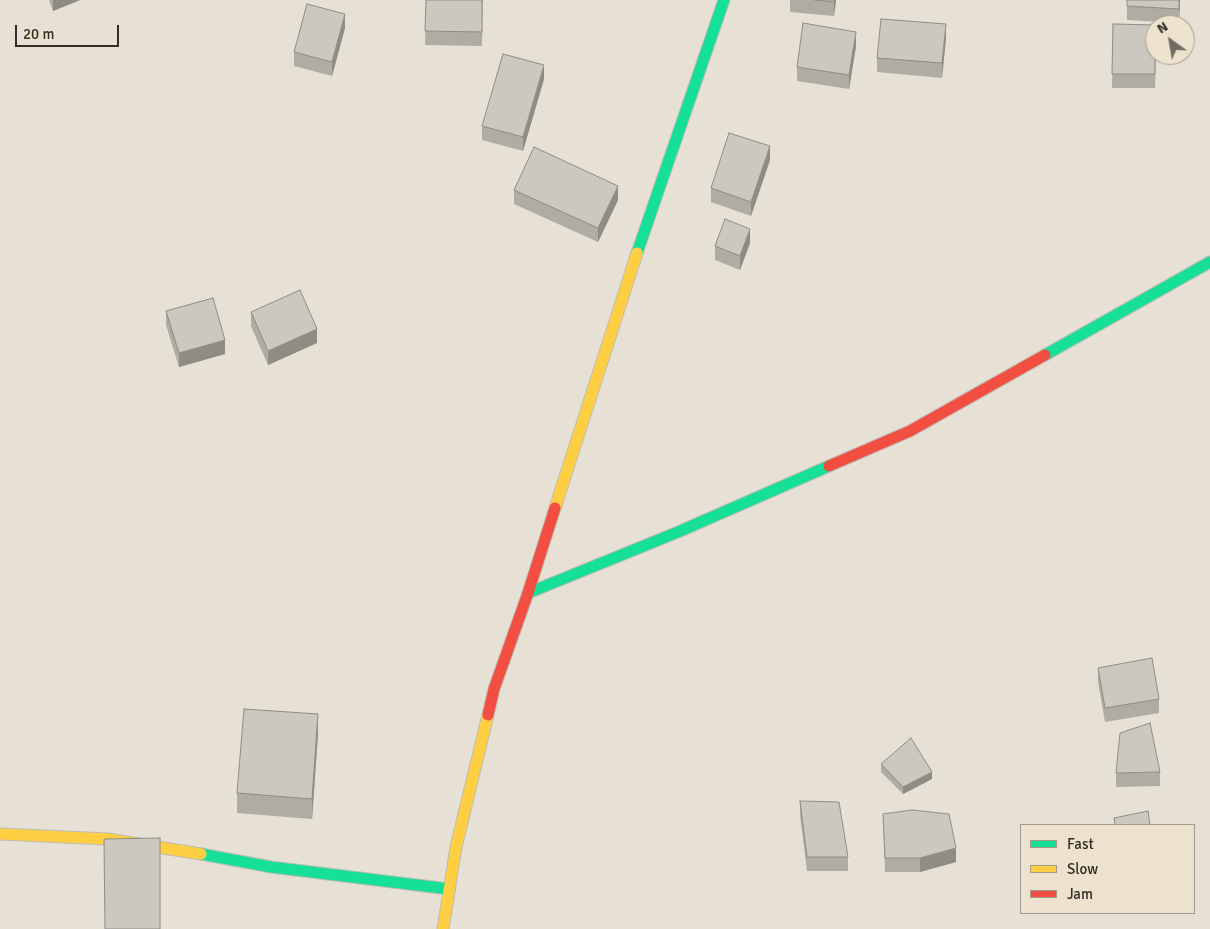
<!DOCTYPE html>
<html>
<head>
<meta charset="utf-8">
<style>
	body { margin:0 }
	#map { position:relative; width:1210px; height:929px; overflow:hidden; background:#e6e0d5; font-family:Signika,sans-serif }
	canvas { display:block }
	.legend { position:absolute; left:1020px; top:824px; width:175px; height:90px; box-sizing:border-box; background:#ede2ce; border:1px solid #a29a8b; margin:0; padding:6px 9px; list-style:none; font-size:15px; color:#322e26 }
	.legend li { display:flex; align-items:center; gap:10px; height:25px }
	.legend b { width:25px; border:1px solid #a29a8b }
	.north { position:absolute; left:1145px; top:15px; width:50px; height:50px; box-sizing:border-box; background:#ede2ce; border:1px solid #a29a8b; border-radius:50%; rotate:328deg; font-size:14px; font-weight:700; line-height:20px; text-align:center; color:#322e26 }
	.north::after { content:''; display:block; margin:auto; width:18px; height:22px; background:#716c63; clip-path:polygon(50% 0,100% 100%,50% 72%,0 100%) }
	.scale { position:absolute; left:15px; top:25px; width:104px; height:22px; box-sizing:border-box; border:2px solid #322e26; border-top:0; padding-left:6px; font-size:15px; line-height:18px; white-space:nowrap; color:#322e26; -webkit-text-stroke:4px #ede2ce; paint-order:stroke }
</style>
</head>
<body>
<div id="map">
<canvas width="1210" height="929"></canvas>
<ul class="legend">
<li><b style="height:6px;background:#16e098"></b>Fast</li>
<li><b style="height:6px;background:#ffcf43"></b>Slow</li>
<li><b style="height:6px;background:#f24e42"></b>Jam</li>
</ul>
<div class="north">N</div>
<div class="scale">20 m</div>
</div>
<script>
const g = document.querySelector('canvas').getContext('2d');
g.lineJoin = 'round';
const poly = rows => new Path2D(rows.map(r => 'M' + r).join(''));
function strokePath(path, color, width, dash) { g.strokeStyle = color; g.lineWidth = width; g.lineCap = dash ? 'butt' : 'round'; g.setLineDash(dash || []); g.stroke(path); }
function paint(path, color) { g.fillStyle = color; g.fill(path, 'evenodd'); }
const fast = poly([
	[637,253,724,0],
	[1045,355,1210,262],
	[528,593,678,532,829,466],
	[201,854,271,867,449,889]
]);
const slow = poly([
	[555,508,637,253],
	[0,834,108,839,201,854],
	[443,929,456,847,488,715]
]);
const jam = poly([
	[829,466,910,431,1045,355],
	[488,715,494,689,528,593,555,508]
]);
const wall = poly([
	[49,0,80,0,53,11],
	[426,0,483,0,482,46,425,45],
	[790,0,836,0,834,16,790,12],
	[1127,0,1180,0,1179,23,1127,20],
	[1113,24,1156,55,1155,88,1112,88],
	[345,28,332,76,294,66,294,52],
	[946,38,942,78,877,72,877,58],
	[856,46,849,89,797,81,797,67],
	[544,79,523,151,482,140,482,126],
	[770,160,751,216,711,202,711,188],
	[514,190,618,200,598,242,514,204],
	[750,243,740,270,715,260,715,246],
	[166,311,225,354,179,367,166,325],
	[251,312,317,343,268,365,251,326],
	[1098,668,1159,699,1159,713,1105,722,1098,682],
	[318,734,312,819,237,813,237,793],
	[881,764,932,779,903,794,881,772],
	[1160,772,1160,786,1116,787,1116,773],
	[800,801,848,857,848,871,807,871,800,815],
	[883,814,956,862,920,872,885,872]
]);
const shadedWall = poly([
	[53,0,80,0,53,11],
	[834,0,836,0,834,16],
	[1179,0,1180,0,1179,23],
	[345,14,345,28,332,76,332,62],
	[946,24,946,38,942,78,942,63],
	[856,32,856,46,849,89,849,75],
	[544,65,544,79,523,151,523,137],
	[770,146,770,160,751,216,751,202],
	[618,186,618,200,598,242,598,228],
	[750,229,750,243,740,270,740,256],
	[317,329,317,343,268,365,268,351],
	[225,340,225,354,179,367,179,353],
	[318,714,318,734,312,819,312,799],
	[932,772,932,779,903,794,903,787],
	[956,848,956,862,920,872,920,858]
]);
const building = poly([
	[426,0,482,0,482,32,425,31,426,0],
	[815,0,834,0,834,2,815,0],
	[1127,0,1179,0,1179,9,1127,6,1127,0],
	[307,4,345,14,332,62,294,52,307,4],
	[881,19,946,24,942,63,877,58,881,19],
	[803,23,856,32,849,75,797,67,803,23],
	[1113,24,1156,25,1155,25,1155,74,1112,74,1113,24],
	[503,54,544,65,523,137,482,126,503,54],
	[729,133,770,146,751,202,711,188,729,133],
	[534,147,618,186,598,228,514,190,534,147],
	[725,219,750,229,740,256,715,246,725,219],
	[300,290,317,329,268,351,251,312,300,290],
	[213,298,225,340,179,353,166,311,213,298],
	[1152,658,1159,699,1105,708,1098,668,1152,658],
	[244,709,318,714,312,799,237,793,244,709],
	[1150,723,1160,772,1116,773,1120,733,1150,723],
	[911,738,932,772,903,787,881,764,911,738],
	[800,801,839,802,848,857,807,857,800,801],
	[912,810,949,814,956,848,920,858,885,858,883,814,912,810],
	[1148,811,1150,825,1115,825,1114,818,1148,811],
	[160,838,160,929,105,929,104,839,160,838]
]);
strokePath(fast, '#c0bcb4', 13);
strokePath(slow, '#c0bcb4', 13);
strokePath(jam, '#c0bcb4', 13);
strokePath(fast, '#16e098', 11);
strokePath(slow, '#ffcf43', 11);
strokePath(jam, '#f24e42', 11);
paint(wall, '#afaca4');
paint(shadedWall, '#8f8c86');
paint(building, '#ccc8bf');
strokePath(building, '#8f8c86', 1);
</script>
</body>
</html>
